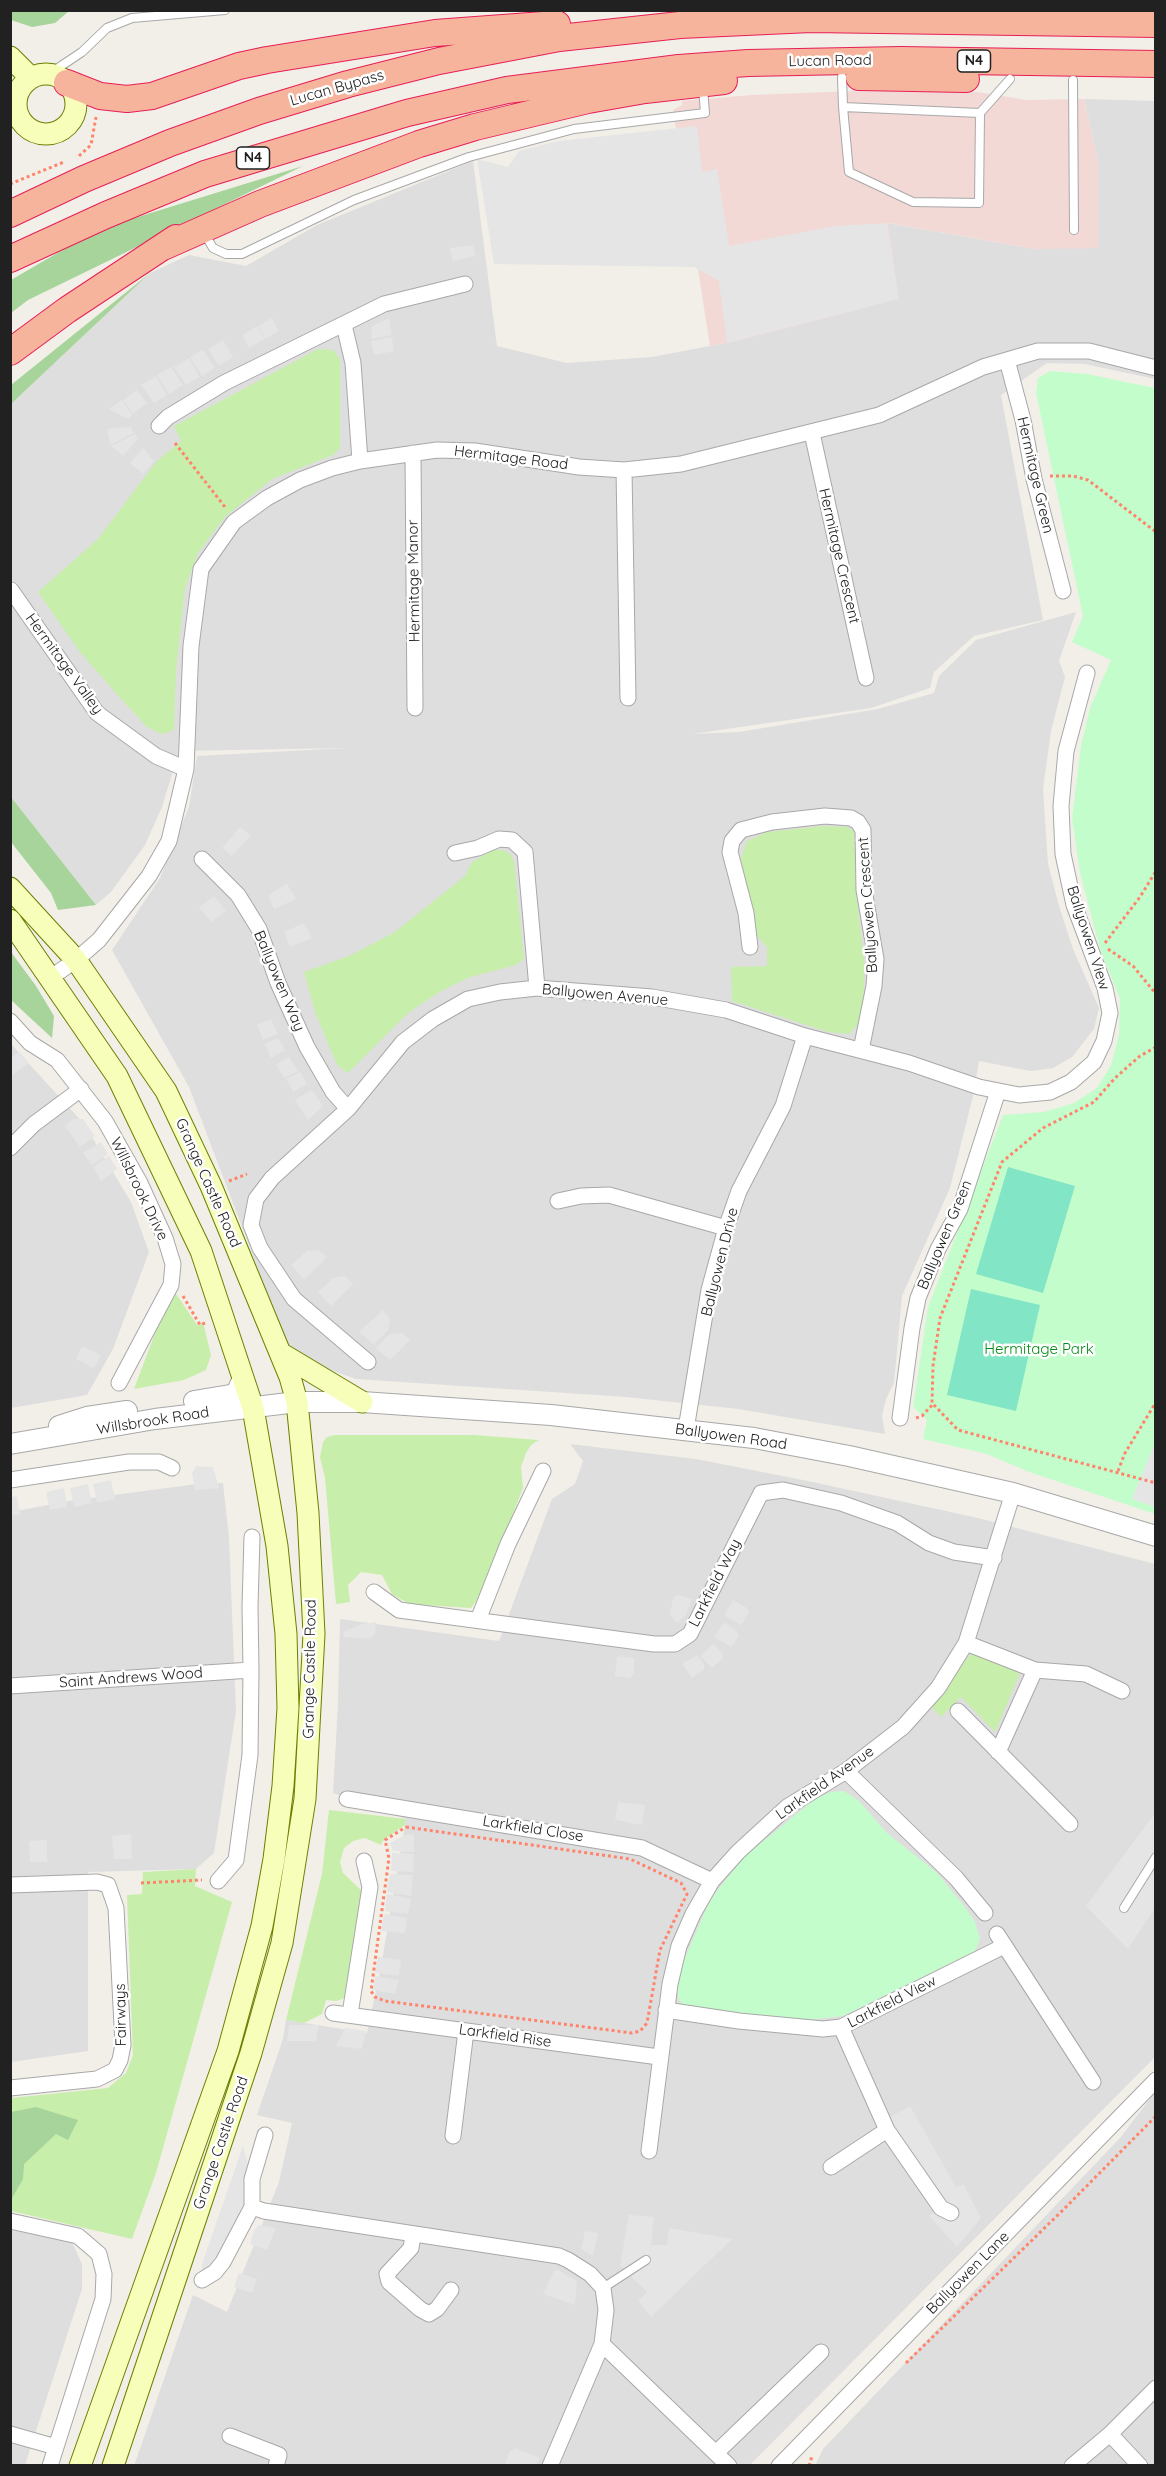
<!DOCTYPE html>
<html>
<head>
<meta charset="utf-8">
<style>
	body { margin:0 }
	#map { position:relative; width:1166px; height:2476px; overflow:hidden; background:#f2efe8; font-family:Quicksand,sans-serif }
	canvas { display:block }
	.frame { position:absolute; inset:0; border:12px solid #212121; pointer-events:none }
</style>
</head>
<body>
<div id="map">
<canvas width="1166" height="2476"></canvas>
<div class="frame"></div>
</div>
<script>
const g = document.querySelector('canvas').getContext('2d');
g.lineJoin = 'round';
function paint(path, color) { g.fillStyle = color; g.fill(path, 'evenodd'); }
const poly = rows => new Path2D(rows.map(r => 'M' + r).join(''));
function strokePath(path, color, width, dash) { g.strokeStyle = color; g.lineWidth = width; g.lineCap = dash ? 'butt' : 'round'; g.setLineDash(dash || []); g.stroke(path); }
function drawText(font, color, halo, rows, align = 'center') {
  g.font = font + ' Quicksand,sans-serif'; g.lineWidth = 5; g.setLineDash([]); g.textBaseline = 'middle'; g.strokeStyle = halo; g.fillStyle = color; for (const [text, x, y, turn = 0] of rows) {
    g.save(); g.translate(x, y); g.rotate((+turn || 0) * Math.PI / 180); g.textAlign = isNaN(turn) ? turn : align; if (halo) g.strokeText(text, 0, 0); g.fillText(text, 0, 0); g.restore();
  }
}
const residential = poly([
	[1084,99,1155,101,1155,379,1085,364,1047,363,1001,395,1043,620,974,636,934,672,930,688,871,708,692,734,739,732,878,709,934,693,939,676,976,640,1076,612,1059,661,1065,677,1051,731,1043,789,1048,864,1059,906,1073,949,1099,1008,1094,1029,1072,1057,1053,1068,1031,1071,979,1061,973,1096,950,1188,902,1296,894,1383,886,1399,882,1416,885,1434,738,1409,626,1397,356,1379,291,1356,189,1087,112,950,160,878,189,807,197,756,346,748,179,751,162,807,145,845,111,892,96,905,11,797,11,404,150,273,189,255,246,266,317,225,473,161,497,346,567,363,652,357,741,340,887,223,1035,249,1098,160],
	[11,1044,84,1124,131,1202,149,1252,113,1349,87,1395,11,1408],
	[570,1444,696,1459,808,1481,978,1518,1155,1564,1155,2057,750,2465,134,2466,193,2295,227,2312,279,2182,292,2123,257,2115,283,2039,286,2020,367,2033,381,1967,406,1819,333,1793,338,1703,340,1619,499,1641,552,1499,575,1484,583,1461],
	[223,1483,229,1538,236,1711,214,1853,196,1869,88,1872,88,2051,11,2062,11,1512,69,1501,197,1484],
	[1155,2092,1155,2465,815,2466,823,2449,1120,2138],
	[10,2230,72,2242,82,2264,82,2289,25,2465,11,2465]
]);
const commercial = poly([
	[854,91,977,92,1027,100,1084,99,1098,160,1098,248,1035,249,888,223,899,299,741,340,710,346,673,110,682,105,682,101,751,95]
]);
const grass = poly([
	[318,349,333,350,340,359,340,448,333,455,272,479,225,517,198,553,185,588,176,671,174,730,162,734,147,727,123,701,80,652,38,592,98,539,156,462,181,441,174,426],
	[824,826,847,827,854,831,856,892,865,967,862,1020,849,1034,828,1032,732,1001,731,967,767,966,767,947,757,936,741,858,747,841,767,832],
	[493,850,503,850,510,854,514,861,524,959,516,965,470,977,441,991,408,1013,348,1073,338,1066,331,1051,315,1012,304,972,349,956,395,932,465,876,472,862],
	[172,1288,198,1326,203,1322,211,1355,206,1370,184,1380,134,1389],
	[335,1435,474,1435,539,1440,531,1445,526,1453,521,1467,523,1488,493,1565,478,1598,471,1608,409,1604,392,1594,382,1575,361,1572,348,1585,350,1602,336,1604,325,1478,320,1457,323,1442,327,1437],
	[971,1654,1020,1673,995,1732,961,1697,941,1717,930,1705],
	[329,1810,406,1819,405,1825,383,1840,381,1845,365,1838,353,1841,344,1848,340,1862,343,1873,362,1891,348,1992,344,1998,337,2001,326,2000,322,2014,304,2023,286,2020,322,1874],
	[196,1869,195,1886,232,1902,156,2173,132,2239,11,2211,11,2098,108,2088,126,2073,133,2055,127,1895,142,1894,143,1872]
]);
const forest = poly([
	[11,10,69,10,69,11,55,23,32,27,11,20],
	[303,166,28,300,11,313,11,280,78,241,128,220],
	[150,273,11,404,11,385],
	[10,797,11,797,96,905,58,910,51,893,11,842],
	[11,952,36,986,54,1016,52,1038,11,1000],
	[36,2107,78,2120,68,2140,56,2134,24,2164,23,2179,11,2200,11,2112]
]);
const park = poly([
	[1050,371,1087,374,1155,388,1155,1514,1029,1472,987,1454,923,1439,927,1420,913,1407,928,1307,1003,1115,1044,1112,1074,1103,1097,1088,1111,1065,1119,1035,1120,999,1100,949,1080,873,1072,818,1081,745,1090,708,1111,660,1072,642,1083,616,1036,393,1038,378],
	[844,1791,859,1801,887,1833,936,1872,965,1907,975,1922,980,1939,975,1951,843,2016,808,2020,701,2012,683,2006,678,1997,677,1983,682,1965,710,1900,744,1857,815,1799,831,1792]
]);
const pitch = poly([
	[1008,1167,1075,1186,1043,1293,976,1274],
	[971,1289,1040,1305,1016,1411,947,1395]
]);
const parking = poly([
	[697,126,702,172,717,169,729,246,836,226,887,223,899,299,727,343,719,281,694,267,494,264,477,159,508,167,519,151,559,141],
	[473,245,475,256,453,261,450,248],
	[272,318,279,331,265,339,258,326],
	[389,318,392,335,371,339,372,326],
	[257,326,264,339,249,348,242,335],
	[392,337,394,351,374,355,371,341],
	[223,340,233,357,219,366,208,349],
	[203,350,215,368,202,376,190,357],
	[189,358,200,377,186,385,174,367],
	[171,367,183,385,169,394,157,375],
	[156,376,167,395,154,403,141,385],
	[137,390,147,403,133,414,123,400],
	[122,400,132,415,128,419,109,409],
	[131,427,134,433,110,445,107,429],
	[135,434,138,439,123,456,111,446],
	[143,448,154,461,143,474,130,463],
	[240,827,251,835,232,856,222,848],
	[287,884,296,899,274,909,268,895],
	[214,896,226,911,211,922,199,907],
	[304,923,312,938,290,947,284,932],
	[271,1019,278,1034,263,1040,257,1025],
	[278,1038,285,1050,271,1058,265,1044],
	[19,1052,29,1063,11,1076,11,1058],
	[289,1057,298,1071,284,1078,276,1064],
	[300,1072,307,1084,293,1092,286,1079],
	[312,1090,323,1106,308,1120,295,1100],
	[73,1119,83,1119,95,1136,80,1147,65,1126],
	[101,1142,108,1154,92,1165,83,1153],
	[109,1156,117,1169,101,1181,93,1167],
	[318,1250,327,1257,304,1280,291,1265,307,1251],
	[345,1276,353,1284,331,1306,318,1292,333,1278],
	[383,1310,390,1319,388,1330,374,1345,359,1332],
	[402,1333,410,1340,390,1360,375,1348,390,1334],
	[82,1346,101,1355,94,1368,76,1359],
	[1155,1443,1155,1507,1132,1499],
	[196,1466,213,1467,219,1488,195,1490,192,1473],
	[111,1480,115,1499,97,1503,93,1484],
	[88,1484,92,1503,74,1507,70,1488],
	[64,1488,67,1507,50,1510,46,1492],
	[17,1496,20,1514,11,1516,11,1497],
	[677,1595,692,1599,686,1615,677,1623,670,1615,673,1598],
	[733,1600,747,1608,749,1613,741,1625,724,1615],
	[376,1622,375,1633,370,1639,344,1637,343,1632,362,1624],
	[724,1622,737,1631,739,1636,731,1647,714,1637],
	[713,1644,722,1652,723,1658,712,1668,700,1656],
	[697,1655,704,1664,704,1670,692,1678,682,1664],
	[617,1656,634,1658,634,1673,630,1678,615,1676],
	[618,1802,645,1805,642,1825,615,1820],
	[1155,1813,1155,1908,1128,1949,1086,1906],
	[131,1834,132,1859,114,1859,112,1836],
	[407,1834,414,1835,414,1852,393,1851,390,1843],
	[47,1840,47,1862,30,1862,29,1841],
	[392,1853,414,1854,413,1872,391,1871],
	[390,1874,413,1875,411,1896,387,1892],
	[387,1894,411,1899,408,1914,385,1911],
	[384,1914,407,1918,405,1933,381,1931],
	[378,1957,401,1960,399,1976,375,1973],
	[375,1976,399,1980,395,1994,373,1990],
	[289,2025,319,2025,316,2041,287,2041],
	[345,2028,366,2031,362,2049,336,2046],
	[910,2106,956,2187,964,2185,981,2218,957,2247,929,2216,940,2208,883,2121],
	[243,2146,252,2179,252,2207,223,2262,202,2280,202,2264],
	[629,2215,654,2217,651,2245,667,2245,669,2228,732,2239,651,2317,638,2301,647,2292,620,2265],
	[259,2225,276,2228,267,2250,250,2244,254,2230],
	[585,2231,598,2233,593,2256,581,2249],
	[558,2270,577,2281,575,2305,543,2294,554,2271],
	[239,2273,257,2279,252,2293,234,2287],
	[515,2448,540,2458,536,2465,505,2465,510,2451]
]);
const path = poly([
	[79,156,91,145,96,117],
	[10,184,64,162],
	[175,443,225,507],
	[1050,476,1073,476,1088,480,1156,532],
	[1105,943,1140,897,1156,871],
	[1108,949,1133,966,1156,994],
	[1156,1047,1140,1056,1115,1078,1094,1102,1043,1128,1002,1162,940,1318,933,1366,932,1403,958,1430,1156,1483],
	[229,1181,247,1174],
	[183,1296,200,1325,205,1323],
	[916,1418,922,1416,933,1404],
	[1118,1471,1125,1453,1156,1402],
	[406,1827,630,1859,681,1883,687,1894,660,1950,647,2023,640,2031,632,2033,385,2001,375,1997,371,1991,389,1858,385,1840,406,1827],
	[141,1883,202,1880],
	[906,2363,1064,2209,1156,2116],
	[809,2466,812,2456]
]);
const service = poly([
	[49,74,82,52,107,28,132,18,225,10],
	[842,77,843,107,980,113,1010,79],
	[1073,80,1074,230],
	[843,107,849,172,913,202,979,203,980,113],
	[204,233,213,248,226,254,242,254,354,200,469,157,574,129,705,113,703,88],
	[1124,1908,1156,1857],
	[603,2288,646,2260]
]);
const minor = poly([
	[344,325,353,363,360,461],
	[1007,360,1023,420,1034,479,1063,591],
	[159,426,168,417,224,383,384,304,465,284],
	[812,433,866,678],
	[413,453,415,708],
	[624,470,628,698],
	[11,590,97,713,156,756,186,769],
	[455,853,478,848,499,839,512,840,525,852,537,988],
	[202,859,238,895,259,929,278,983,307,1047,333,1092,348,1109],
	[750,947,746,913,730,852,732,841,741,830,772,822,825,816,851,818,858,822,863,830,864,890,876,959,874,986,861,1050],
	[50,978,76,960,99,940,149,876,169,841,186,769,191,646,201,569,234,522,267,498,300,480,332,468,360,461,437,450,475,451,579,467,624,470,681,464,879,415,983,367,1038,351,1089,351,1156,368],
	[10,1021,30,1043,57,1060,105,1121,140,1183,165,1238,173,1264,171,1285,119,1383],
	[10,1148,34,1124,81,1089],
	[558,1201,581,1196,609,1195,726,1228],
	[368,1362,294,1299,260,1248,251,1225,256,1199,272,1178,348,1109,403,1042,433,1019,468,999,500,992,537,988,652,997,726,1010,805,1036,909,1063,979,1087,1019,1095,1050,1092,1071,1082,1094,1062,1104,1041,1110,1013,1105,988,1074,905,1063,854,1061,806,1066,751,1087,673],
	[900,1418,912,1328,918,1298,938,1249,960,1209,998,1091],
	[686,1429,709,1290,726,1228,739,1191,783,1106,805,1036],
	[10,1480,129,1462,159,1462,172,1468],
	[374,1592,399,1610,654,1644,675,1644,690,1634,761,1493,783,1490,841,1503,897,1523,929,1543,954,1552,994,1558],
	[478,1620,508,1544,543,1471],
	[966,1643,1035,1670,1086,1674,1122,1691],
	[10,1686,251,1670,250,1607,252,1537],
	[958,1711,1070,1824],
	[998,1752,1035,1670],
	[846,1771,956,1878,985,1913],
	[347,1799,642,1848,712,1881],
	[218,1881,236,1860,250,1755,251,1670],
	[10,1885,97,1882,108,1885,116,1908,123,2045,120,2060,115,2070,97,2079,10,2088],
	[997,1934,1093,2082],
	[666,2010,739,2021,823,2029,841,2027,1004,1946],
	[333,2013,659,2057],
	[350,2014,370,1887,364,1861],
	[841,2027,887,2130,941,2208,951,2213],
	[453,2136,466,2031],
	[649,2151,670,1984,679,1946,693,1914,712,1881,738,1852,787,1807,846,1771,903,1727,938,1688,966,1643,1013,1493],
	[831,2167,887,2130],
	[252,2207,264,2211,559,2256,568,2260,590,2274,603,2288,606,2310,602,2344,729,2466],
	[10,2221,78,2236,99,2254,104,2274,103,2299,50,2466],
	[413,2235,411,2248,387,2274,389,2282,420,2309,429,2314,437,2309,451,2290],
	[202,2280,215,2272,223,2262,252,2207,252,2179,265,2135],
	[10,2434,56,2447],
	[1110,2434,1140,2466],
	[230,2436,279,2455,276,2466],
	[717,2452,821,2352],
	[550,2466,602,2344],
	[779,2466,1156,2080],
	[1072,2466,1110,2434,1156,2388]
]);
const tertiary = poly([
	[194,1401,236,1394,243,1378],
	[59,1426,87,1417,127,1411],
	[10,1444,155,1419,297,1402,362,1402,551,1415,754,1438,849,1456,1013,1493,1156,1536]
]);
const secondary = poly([
	[10,57,31,78],
	'16 104a30 30 0 1 1 60 0a30 30 0 1 1-60 0Z',
	[10,888,76,960,166,1091,211,1186,290,1377,297,1402,308,1513,314,1634,305,1799,282,1943,251,2053,113,2466],
	[10,920,117,1076,201,1251,253,1408,277,1546,286,1634,288,1708,283,1786,274,1859,262,1926,228,2051,80,2466],
	[282,1354,362,1402]
]);
const trunk = poly([
	[859,77,966,79],
	[67,83,100,96,127,99,152,96,239,66,267,60,435,33,557,24],
	[10,214,84,179,170,143,259,111,348,84,439,61,559,38,680,25,811,19,1156,24],
	[163,247,260,204,419,144,475,127,588,100,645,90,724,81],
	[10,259,106,215,205,174,407,113,507,90,679,68,748,63,901,60,1156,64],
	[10,352,67,310,176,238]
]);
const shields = [
	[974,61,33],
	[253,158,33]
];
const shieldNames = [
	["N4",974,61],
	["N4",253,158]
];
const streetNames = [
	["Lucan Road",830,61,-1],
	["Lucan Bypass",337,88,-16],
	["Hermitage Road",511,458,7],
	["Hermitage Green",1035,475,77],
	["Hermitage Crescent",839,556,77],
	["Hermitage Manor",414,581,-91],
	["Hermitage Valley",64,664,54],
	["Ballyowen Crescent",868,905,-94],
	["Ballyowen View",1088,938,72],
	["Ballyowen Way",279,981,67],
	["Ballyowen Avenue",605,995,5],
	["Grange Castle Road",208,1183,66],
	["Willsbrook Drive",139,1189,64],
	["Ballyowen Green",945,1235,-67],
	["Ballyowen Drive",720,1262,-76],
	["Willsbrook Road",153,1421,-9],
	["Ballyowen Road",731,1437,8],
	["Larkfield Way",715,1583,-63],
	["Grange Castle Road",310,1669,-89],
	["Saint Andrews Wood",131,1678,-4],
	["Larkfield Avenue",825,1783,-35],
	["Larkfield Close",533,1829,9],
	["Larkfield View",892,2002,-27],
	["Fairways",121,2015,-91],
	["Larkfield Rise",505,2036,8],
	["Grange Castle Road",221,2143,-71],
	["Ballyowen Lane",968,2273,-45]
];
const parkNames = [
	["Hermitage Park",1039,1349]
];
paint(residential, '#dfdede');
paint(commercial, '#f3d9d6');
paint(grass, '#c8eeab');
paint(forest, '#a7d49a');
paint(park, '#c4fdcc');
paint(pitch, '#82e5c5');
paint(parking, '#e5e5e5');
strokePath(service, '#a8a8a8', 10);
strokePath(minor, '#a8a8a8', 17);
strokePath(tertiary, '#a8a8a8', 22);
strokePath(secondary, '#6a8100', 23);
strokePath(trunk, '#e71e56', 28);
strokePath(path, '#ff846c', 3, [3, 3]);
strokePath(service, '#fff', 8);
strokePath(minor, '#fff', 15);
strokePath(tertiary, '#fff', 20);
strokePath(secondary, '#f6feba', 21);
strokePath(trunk, '#f6b49c', 26);
for (const [x, y, w] of shields) { const box = new Path2D(); box.roundRect(x - w / 2, y - 11, w, 22, 4.5); g.fillStyle = '#fff'; g.fill(box); strokePath(box, '#212121', 1.5); }
drawText('bold 14px', '#212121', null, shieldNames);
drawText('15px', '#212121', '#fff', streetNames);
drawText('15px', '#058a18', '#fff', parkNames);
</script>
</body>
</html>
